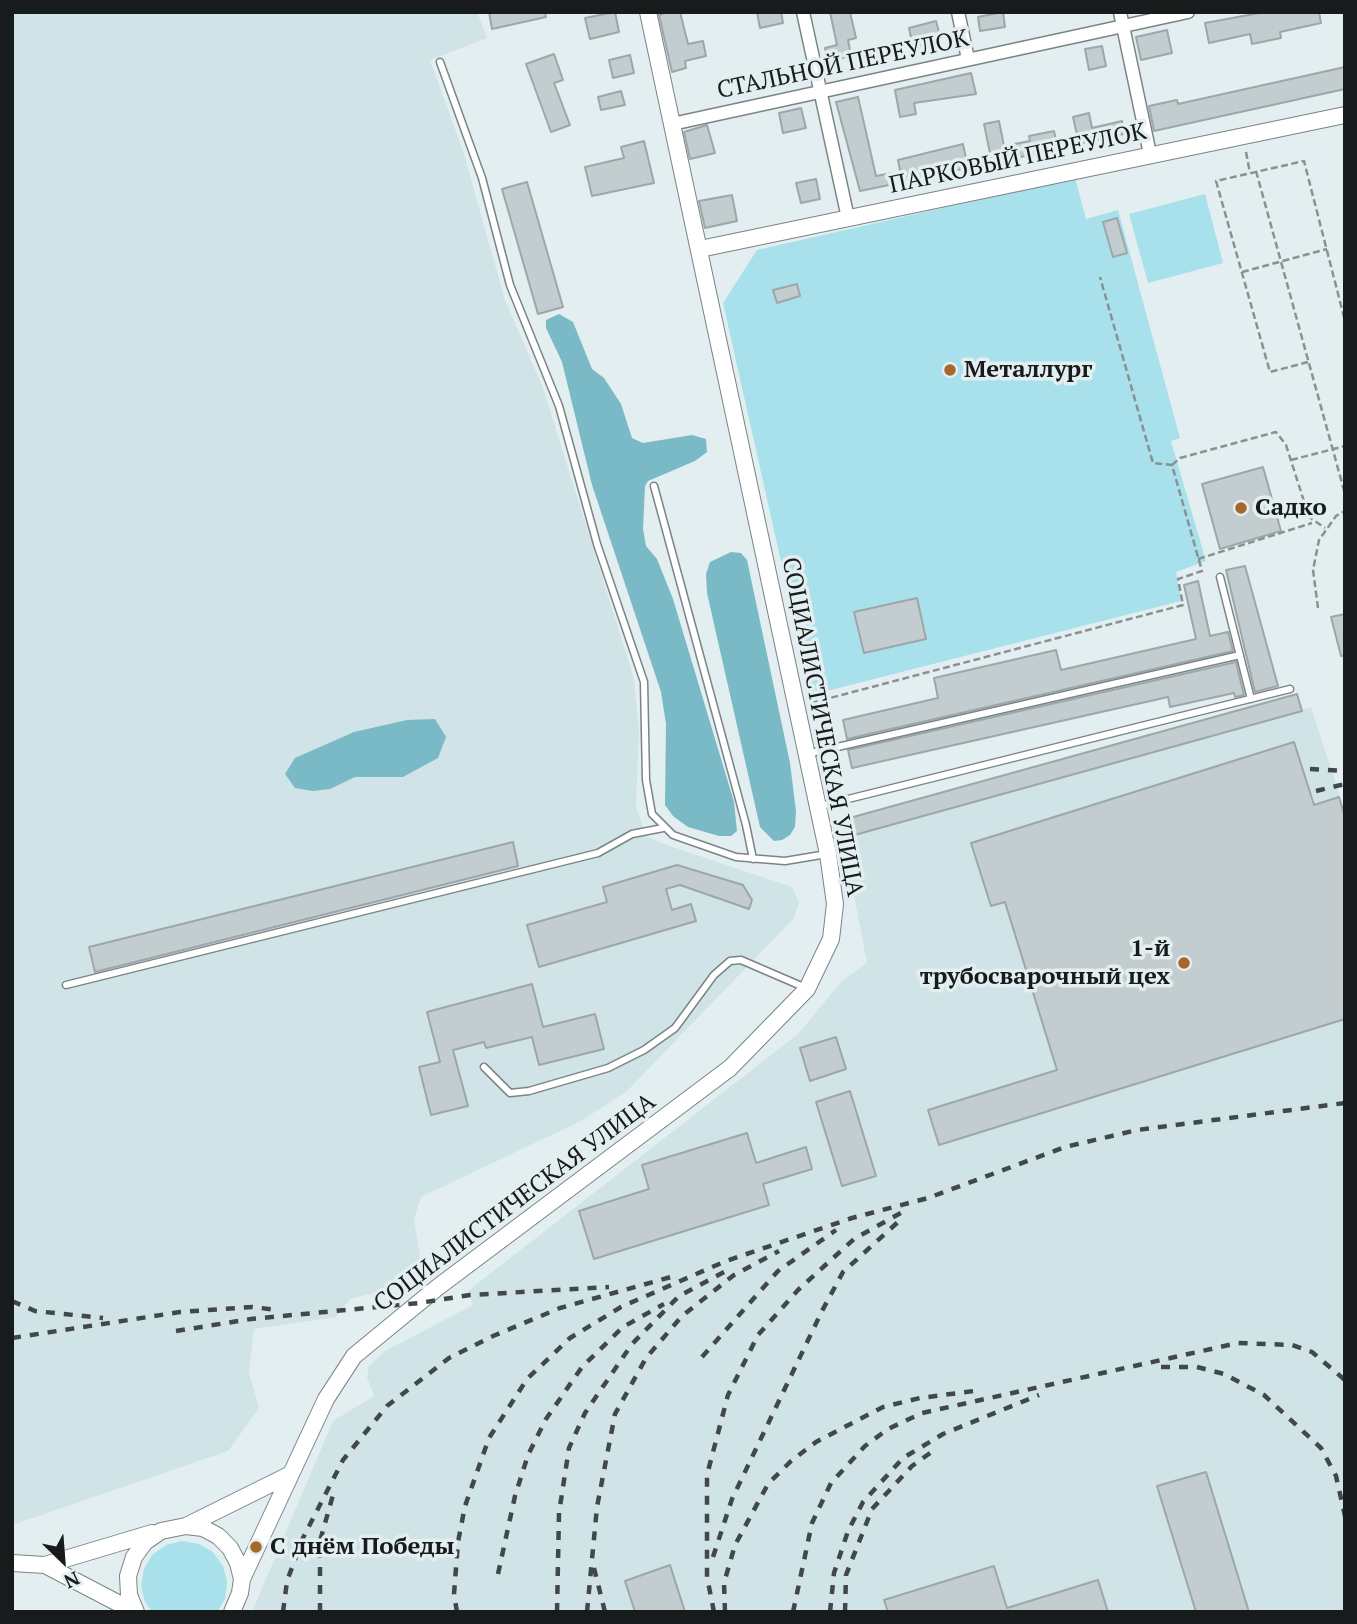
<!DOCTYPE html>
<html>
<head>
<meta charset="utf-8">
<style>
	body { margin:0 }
	#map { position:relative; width:1357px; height:1624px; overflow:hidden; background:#e3eef0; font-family:"PT Serif",serif }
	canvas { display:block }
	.frame { position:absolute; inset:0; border:14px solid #171b1c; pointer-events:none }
	.north { position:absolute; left:28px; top:1526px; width:70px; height:70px; -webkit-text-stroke:5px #e3eef0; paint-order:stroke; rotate:155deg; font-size:19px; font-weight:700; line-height:28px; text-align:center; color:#171b1c }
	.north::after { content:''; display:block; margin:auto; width:24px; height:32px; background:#171b1c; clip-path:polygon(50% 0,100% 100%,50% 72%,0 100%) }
</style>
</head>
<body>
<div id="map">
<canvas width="1357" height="1624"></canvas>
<div class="frame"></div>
<div class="north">N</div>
</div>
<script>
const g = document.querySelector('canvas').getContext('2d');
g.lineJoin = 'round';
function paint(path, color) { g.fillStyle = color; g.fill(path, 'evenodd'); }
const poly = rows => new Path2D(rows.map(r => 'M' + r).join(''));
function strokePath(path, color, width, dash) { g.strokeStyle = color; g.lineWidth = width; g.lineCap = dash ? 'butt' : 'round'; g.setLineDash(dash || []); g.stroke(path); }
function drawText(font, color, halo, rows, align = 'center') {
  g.font = font + ' "PT Serif",serif'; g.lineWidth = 7; g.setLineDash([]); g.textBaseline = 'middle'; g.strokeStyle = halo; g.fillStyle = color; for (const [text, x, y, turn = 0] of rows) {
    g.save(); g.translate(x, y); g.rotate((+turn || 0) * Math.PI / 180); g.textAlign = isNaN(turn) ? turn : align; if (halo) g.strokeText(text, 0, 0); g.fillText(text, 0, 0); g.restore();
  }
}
const built = poly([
	[12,12,477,12,487,38,430,60,463,151,505,300,543,388,634,679,639,730,636,807,642,824,648,837,664,844,792,887,799,902,794,918,627,1091,581,1121,421,1197,414,1219,424,1281,350,1299,336,1317,254,1329,249,1373,259,1408,228,1451,12,1525],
	[1311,707,1345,812,1345,1612,252,1612,333,1421,374,1396,367,1377,369,1366,385,1351,473,1305,468,1291,798,1034,842,981,867,963,843,838]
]);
const green = poly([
	[1075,178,1086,219,1118,210,1180,438,1171,441,1206,561,1176,572,1181,601,811,695,723,303,757,250],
	[1205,194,1223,263,1148,283,1129,214],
	[182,1541,199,1544,213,1552,223,1566,227,1582,225,1599,217,1612,152,1612,145,1602,141,1586,144,1569,152,1555,166,1545]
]);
const forest = poly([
	[559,314,573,322,592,369,604,378,621,404,632,438,643,443,692,435,706,439,707,452,695,461,648,481,645,486,643,529,646,546,657,559,673,599,734,802,737,831,731,836,719,836,688,827,673,816,665,805,666,724,661,692,592,485,562,362,546,328,546,320],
	[731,552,741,553,747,560,790,763,796,811,795,827,790,835,782,840,774,841,760,827,707,593,706,574,710,562],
	[435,719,446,737,438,758,403,777,355,777,330,789,313,791,295,788,285,774,295,758,354,732,407,720]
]);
const building = poly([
	[489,12,545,12,546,17,492,29,489,12],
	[615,12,619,32,590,39,585,18,615,12],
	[669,12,680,12,688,44,703,41,706,56,685,61,686,68,672,72,659,15,669,12],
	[757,12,781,12,783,23,760,28,757,12],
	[830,12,850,12,856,38,848,40,851,56,828,61,825,48,837,45,830,12],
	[1003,12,1005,27,980,31,978,17,1003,12],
	[1265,12,1319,12,1321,23,1280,32,1281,38,1252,44,1250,34,1209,43,1205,23,1265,12],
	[936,21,941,40,913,47,909,28,936,21],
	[1167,30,1172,53,1141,60,1136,37,1167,30],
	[1102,46,1106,66,1089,70,1085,49,1102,46],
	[554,54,563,80,554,83,570,125,551,132,526,64,554,54],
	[630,55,634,73,613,78,609,60,630,55],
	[1345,67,1345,89,1154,131,1149,106,1177,100,1178,104,1345,67],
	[971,73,976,94,914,103,916,114,900,117,895,90,971,73],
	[621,91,625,105,601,110,598,97,621,91],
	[858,97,876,176,892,173,894,184,860,191,836,102,858,97],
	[801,108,806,128,783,133,779,113,801,108],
	[1089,113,1092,128,1122,121,1124,134,1079,144,1073,117,1089,113],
	[999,121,1004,146,1030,141,1029,136,1054,131,1058,149,992,163,984,124,999,121],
	[707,125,715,153,690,159,684,132,707,125],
	[644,141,654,183,592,196,585,167,624,158,621,147,644,141],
	[963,144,968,168,902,181,898,160,963,144],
	[816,179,820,199,801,203,796,183,816,179],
	[527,182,563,307,538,314,502,189,527,182],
	[732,195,737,221,705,228,699,201,732,195],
	[1117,218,1127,253,1113,257,1103,222,1117,218],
	[797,284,800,296,777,303,773,290,797,284],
	[1263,467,1281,531,1220,549,1202,484,1263,467],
	[1245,566,1278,686,1255,692,1226,570,1245,566],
	[1198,581,1210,636,1228,632,1233,651,847,739,843,720,938,698,934,678,1056,650,1061,670,1196,639,1184,585,1198,581],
	[917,598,926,639,864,653,854,612,917,598],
	[1345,614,1345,656,1341,656,1331,617,1345,614],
	[1236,662,1244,695,1235,697,1234,693,1170,707,1168,697,852,768,848,750,1236,662],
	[1297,694,1302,711,851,836,846,819,1297,694],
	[1294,742,1314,805,1339,797,1345,817,1345,1019,939,1145,928,1110,1057,1070,1005,902,991,906,971,843,1294,742],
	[513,842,518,866,95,972,89,947,513,842],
	[677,865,743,885,752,900,749,909,680,885,666,889,672,910,691,904,696,921,539,967,527,925,607,902,603,887,677,865],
	[532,984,543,1027,595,1014,604,1049,539,1065,532,1037,486,1048,484,1042,453,1050,468,1106,431,1115,419,1067,440,1062,427,1012,532,984],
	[836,1037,846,1069,810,1081,800,1048,836,1037],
	[850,1091,876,1176,842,1186,816,1102,850,1091],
	[747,1133,756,1163,806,1147,812,1169,763,1184,769,1205,594,1259,579,1211,649,1189,642,1165,747,1133],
	[1206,1472,1249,1612,1196,1612,1157,1486,1206,1472],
	[670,1565,685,1612,635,1612,625,1581,670,1565],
	[994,1566,1007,1608,1098,1580,1108,1612,888,1612,884,1600,994,1566]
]);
const path = poly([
	[1246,152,1250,173],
	[1256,171,1345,494],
	[1242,272,1327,249],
	[1308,362,1270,372,1216,181,1304,161,1345,321],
	[1291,460,1345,446],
	[1172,465,1180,458,1276,432,1286,445,1309,517,1325,528],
	[1198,559,1312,523],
	[1318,608,1313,570,1319,540,1336,516,1345,511],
	[811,703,1183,605,1178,579,1202,571,1172,465,1153,463,1100,277]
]);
const service = poly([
	[440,62,482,178,510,285,559,406,597,544,644,682,646,780,652,814,673,835,736,857,785,861,827,854],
	[654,486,746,825,753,859],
	[1220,577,1251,699],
	[811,753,1240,655],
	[820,806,1290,689],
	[66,985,598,853,632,834,663,828],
	[484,1067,510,1093,529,1091,608,1068,644,1050,675,1028,714,975,730,961,741,960,806,988]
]);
const minor = poly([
	[803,12,848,218],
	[958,12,968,59],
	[1120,12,1150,154],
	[672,124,1188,12]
]);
const tertiary = poly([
	[700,249,1345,115],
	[186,1526,289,1475],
	[12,1563,45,1565,152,1533],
	[45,1565,135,1612],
	[242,1579,326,1399,354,1356,438,1287,730,1068,807,989,831,939,835,904,828,854,648,12],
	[136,1612,129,1595,128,1576,134,1557,145,1542,161,1531,186,1526,203,1528,218,1536,230,1548,238,1563,242,1579,240,1593,232,1612]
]);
const rail = poly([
	[1310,769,1345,771],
	[1316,791,1345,784],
	[12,1301,35,1311,103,1318],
	[176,1331,251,1319,419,1303,470,1295,609,1287],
	[12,1338,180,1312,252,1307,278,1310],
	[702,1357,778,1271,836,1230],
	[1161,1367,1197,1367,1224,1374,1264,1395,1321,1448,1336,1476,1345,1516],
	[713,1557,732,1499,822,1311,843,1272,898,1222],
	[594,1568,605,1612],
	[498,1574,515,1496,528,1455,546,1419,582,1367,623,1327,664,1304],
	[283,1612,287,1581,303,1538,343,1460,387,1406,449,1358,493,1336,560,1308,671,1277],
	[320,1612,320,1541,333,1495],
	[457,1612,454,1594,458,1542,465,1506,489,1438,527,1379,570,1338,621,1307,726,1261,852,1218,928,1198,1065,1147,1137,1130,1345,1103],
	[557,1612,559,1513,569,1448,585,1413,632,1344,679,1296,726,1271],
	[587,1612,597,1507,615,1414,646,1358,682,1316,734,1275,779,1251],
	[714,1612,707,1577,707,1475,728,1395,758,1335,798,1290,854,1239,906,1210],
	[725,1612,724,1583,735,1545,768,1484,790,1462,816,1442,883,1407,920,1398,974,1391],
	[793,1612,812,1523,831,1483,865,1446,888,1429,922,1413,1238,1343,1292,1345,1312,1352,1345,1380],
	[830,1612,834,1573,848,1531,863,1502,903,1458,943,1434,1039,1395],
	[845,1612,846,1575,872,1509,912,1466,937,1448]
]);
const markers = [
	[950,370,7,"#a5672c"],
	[1241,508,7,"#a5672c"],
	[1184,963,7,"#a5672c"],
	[256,1547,7,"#a5672c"]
];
const streetNames = [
	["СТАЛЬНОЙ ПЕРЕУЛОК",843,65,-12],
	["ПАРКОВЫЙ ПЕРЕУЛОК",1018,159,-12],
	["СОЦИАЛИСТИЧЕСКАЯ УЛИЦА",822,727,79],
	["СОЦИАЛИСТИЧЕСКАЯ УЛИЦА",515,1203,-37]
];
const poiNames = [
	["Металлург",964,370],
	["Садко",1255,508],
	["1-й",1170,949,"right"],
	["трубосварочный цех",1170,977,"right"],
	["С днём Победы",270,1547]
];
paint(built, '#d0e3e7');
paint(green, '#a8e0eb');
paint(forest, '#79bac6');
paint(building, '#c3cdcf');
strokePath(building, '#9da7a9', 2);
strokePath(service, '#7b8486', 9);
strokePath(minor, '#7b8486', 15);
strokePath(tertiary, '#7b8486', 18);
strokePath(path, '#899193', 2.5, [7, 3.5]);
strokePath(service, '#fff', 6);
strokePath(minor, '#fff', 12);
strokePath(tertiary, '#fff', 16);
strokePath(rail, '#424749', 4.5, [9, 9]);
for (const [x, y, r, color] of markers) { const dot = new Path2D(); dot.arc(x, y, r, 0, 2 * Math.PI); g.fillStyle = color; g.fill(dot); strokePath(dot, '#e3eef0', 2.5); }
drawText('24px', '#171b1c', '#e3eef0', streetNames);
drawText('bold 24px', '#171b1c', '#e3eef0', poiNames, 'left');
</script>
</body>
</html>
